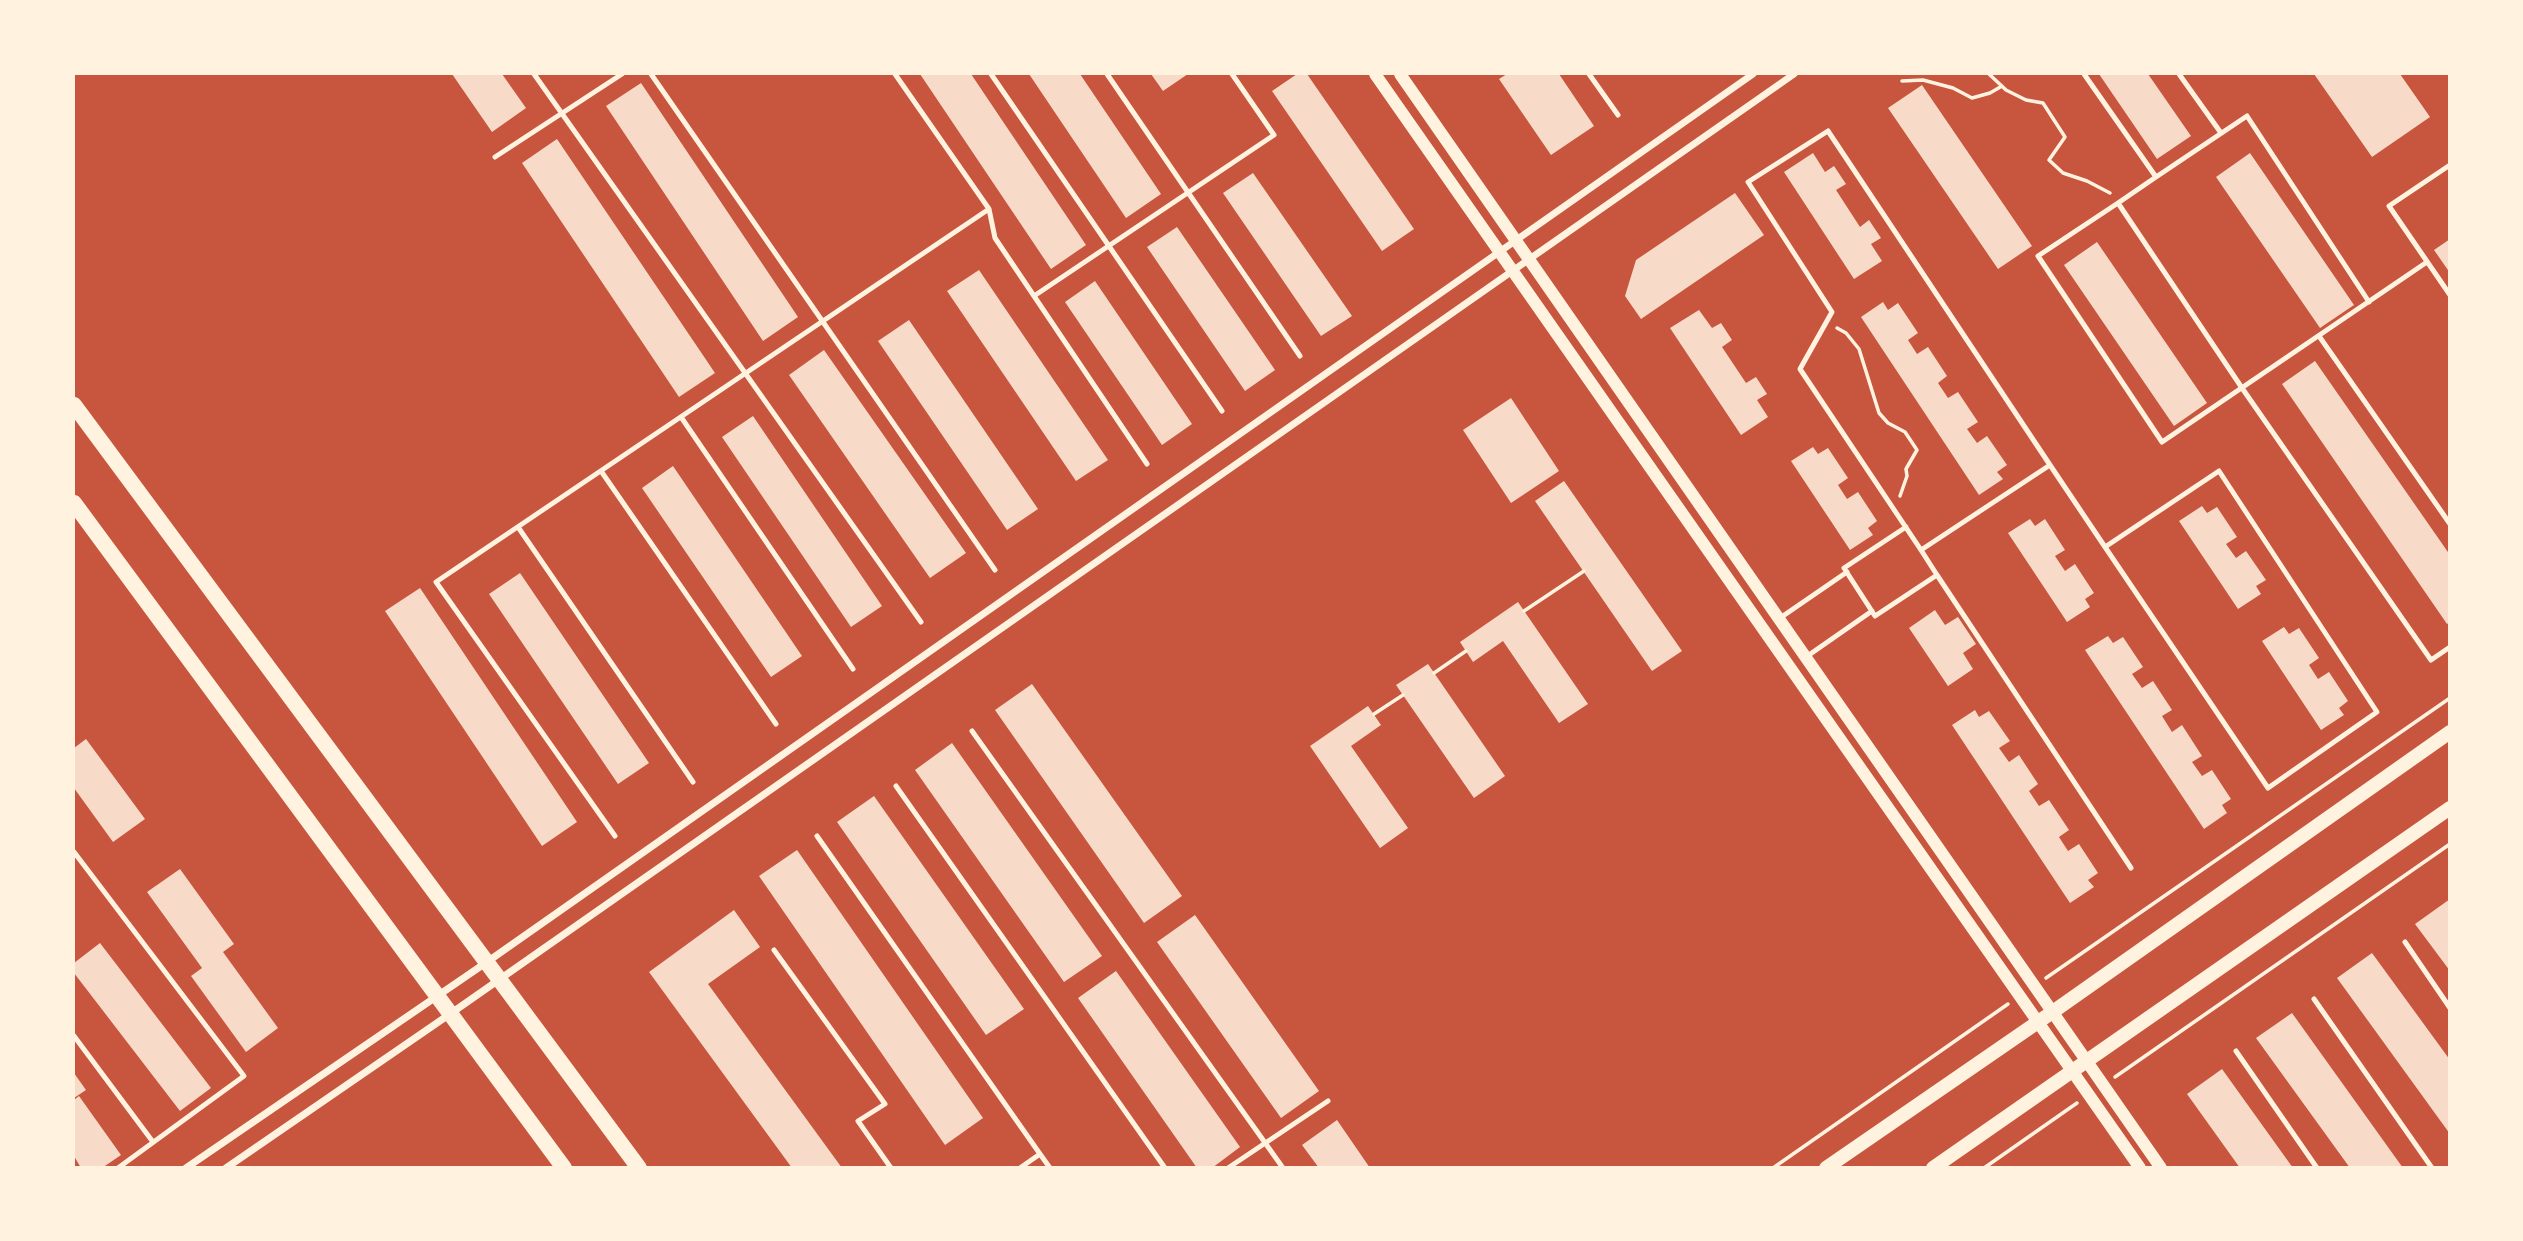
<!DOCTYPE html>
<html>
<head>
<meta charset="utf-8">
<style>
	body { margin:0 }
	#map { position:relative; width:2523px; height:1241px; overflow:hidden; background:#c8553d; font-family:Cabin,sans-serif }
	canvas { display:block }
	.frame { position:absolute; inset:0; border:75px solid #fff3e0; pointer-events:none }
</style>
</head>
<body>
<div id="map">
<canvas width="2523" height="1241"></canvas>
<div class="frame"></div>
</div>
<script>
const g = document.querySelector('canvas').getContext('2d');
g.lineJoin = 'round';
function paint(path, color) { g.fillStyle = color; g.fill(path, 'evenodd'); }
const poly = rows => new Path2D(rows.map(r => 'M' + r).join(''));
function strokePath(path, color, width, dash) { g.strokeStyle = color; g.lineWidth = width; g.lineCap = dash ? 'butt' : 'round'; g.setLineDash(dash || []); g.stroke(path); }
const building = poly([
	[452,74,502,74,526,108,492,132],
	[920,74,971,74,1086,245,1051,269],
	[1029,74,1080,74,1161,194,1126,218],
	[1151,74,1188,74,1163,91],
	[1297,74,1307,74,1414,229,1382,251,1272,91],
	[1507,74,1559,74,1594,126,1551,155,1499,79],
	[2099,74,2148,74,2191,136,2157,159],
	[2314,74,2400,74,2430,117,2372,157],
	[641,83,798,317,763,341,606,106],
	[1922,85,2032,246,1998,269,1888,108],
	[557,139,715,373,679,397,522,163],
	[1813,153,1825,172,1834,166,1846,184,1836,190,1860,227,1869,220,1881,238,1871,244,1882,261,1854,279,1784,172],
	[2250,153,2354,305,2320,328,2216,177],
	[1253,173,1352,316,1321,336,1223,193],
	[1735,193,1764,235,1641,319,1625,296,1636,260],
	[1177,227,1275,370,1245,391,1147,247],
	[2450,239,2450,273,2434,250],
	[2097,242,2207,403,2174,426,2064,265],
	[979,270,1108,460,1076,481,947,291],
	[1095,281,1192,424,1162,445,1065,302],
	[1883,302,1888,310,1898,303,1918,333,1908,340,1917,354,1928,347,1947,376,1938,383,1948,398,1958,392,1978,422,1967,429,1977,443,1987,436,2007,465,1997,472,2003,479,1979,495,1861,317],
	[1699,310,1712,328,1721,323,1732,340,1722,347,1746,383,1756,377,1767,394,1757,400,1768,417,1741,435,1670,328],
	[909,320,1038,509,1007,530,878,341],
	[824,350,966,553,930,578,789,375],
	[2315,361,2450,555,2450,622,2447,624,2282,384],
	[1511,398,1559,471,1511,503,1463,430],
	[753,416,882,606,851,627,722,437],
	[1813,447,1818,454,1828,448,1848,478,1838,485,1847,499,1858,492,1877,521,1868,528,1873,535,1850,550,1791,461],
	[673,466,802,656,771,677,642,488],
	[1564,481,1682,651,1652,671,1535,501],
	[2202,506,2207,513,2217,507,2237,537,2226,544,2236,558,2246,551,2266,580,2256,586,2261,594,2238,609,2179,521],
	[2030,519,2035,526,2045,519,2065,550,2055,556,2065,571,2075,564,2094,593,2085,599,2090,607,2067,622,2008,533],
	[520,573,649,763,618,784,489,594],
	[420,588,577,822,542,846,385,611],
	[1518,602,1588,704,1559,723,1503,641,1473,662,1460,642],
	[1935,610,1945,625,1958,617,1976,644,1963,653,1973,669,1948,686,1909,628],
	[2284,627,2289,634,2299,628,2319,658,2309,665,2318,679,2329,672,2348,701,2339,708,2344,715,2321,730,2262,641],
	[2108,636,2113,643,2123,637,2143,667,2132,674,2142,688,2153,681,2172,710,2162,716,2172,732,2182,725,2202,756,2192,762,2202,776,2212,770,2231,799,2222,805,2227,813,2204,829,2085,650],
	[1428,664,1505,776,1474,798,1396,685],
	[1032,684,1182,896,1144,923,995,710],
	[1368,706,1381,725,1351,746,1408,828,1380,848,1310,746],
	[1975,710,1979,717,1989,711,2010,741,1999,748,2009,762,2019,755,2038,784,2029,791,2039,806,2049,800,2069,830,2059,837,2068,851,2079,844,2098,873,2088,880,2094,887,2070,903,1952,725],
	[86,739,145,819,113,842,74,788,74,748],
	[952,743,1102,956,1064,982,915,770],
	[874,796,1024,1009,986,1035,837,822],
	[797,850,983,1118,945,1145,759,876],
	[180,869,234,944,223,952,278,1028,246,1052,191,976,202,968,147,892],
	[2450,899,2450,971,2415,924],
	[734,910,760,947,708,984,842,1168,792,1168,649,972],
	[1195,915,1319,1091,1281,1118,1157,942],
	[100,943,211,1088,180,1111,74,973,74,963],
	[2372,953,2450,1060,2450,1134,2337,978],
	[1116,971,1240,1147,1212,1168,1197,1168,1078,998],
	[2292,1013,2403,1168,2350,1168,2256,1038],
	[2222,1069,2293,1168,2240,1168,2187,1094],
	[74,1073,86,1090,74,1098],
	[79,1096,121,1155,102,1168,81,1168,74,1156,74,1100],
	[1337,1120,1370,1168,1319,1168,1302,1145]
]);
const path = poly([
	[1989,74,2006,90,2026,100,2043,103,2065,137,2049,160,2063,173,2087,181,2110,193],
	[1902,81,1923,80,1953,88,1972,98,1990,93,2002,86],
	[1837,328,1846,333,1859,349,1879,413,1888,423,1905,432,1917,450,1906,469,1907,476,1900,496],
	[1524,611,1584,571],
	[1434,673,1466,651],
	[1374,714,1403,695],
	[2046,978,2450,698],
	[2115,1077,2450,844],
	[1773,1168,2008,1004],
	[1984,1168,2077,1103]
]);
const service = poly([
	[534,74,921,622],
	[651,74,995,570],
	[895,74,989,209,995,238,1147,464],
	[991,74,1222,411],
	[1107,74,1300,356],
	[1589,74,1618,115],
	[2084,74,2156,177,2247,116,2369,302],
	[2179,74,2221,133],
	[495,157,622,74],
	[2450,165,2389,206,2450,295],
	[2156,177,2118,203,2242,388,2431,660,2450,647],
	[2118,203,2038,256,2162,442,2427,262],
	[1034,296,1274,135,1232,74],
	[2319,336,2450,524],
	[681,417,853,669],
	[2050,465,2105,547,2268,788,2377,712,2219,471,2105,547],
	[601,471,776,724],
	[518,527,693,782],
	[1906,527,1844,568,1875,616,1937,575,1921,550,1800,369,1832,312,1748,182,1828,131,2050,465,1921,550],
	[1937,575,2131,868],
	[1780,618,1847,572],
	[1806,657,1872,611],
	[972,731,1283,1168],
	[896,786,1165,1168],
	[615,836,436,582,989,209],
	[817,836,1040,1154,1020,1168],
	[74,852,244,1076,118,1168],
	[2405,942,2450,1008],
	[774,950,885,1104,858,1121,891,1168],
	[2314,999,2432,1168],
	[74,1036,153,1142],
	[2236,1051,2317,1168],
	[1040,1154,1050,1168],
	[1228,1168,1328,1101]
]);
const minor = poly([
	[186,1168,487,962,1753,74],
	[226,1168,450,1014,1794,74]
]);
const tertiary = poly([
	[1375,74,2140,1168],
	[1400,74,2161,1168]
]);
const secondary = poly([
	[1826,1168,2054,1011,2450,732],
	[1933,1168,2450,808]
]);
const primary = poly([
	[74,405,639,1168],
	[74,503,564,1168]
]);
paint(building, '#f7dbc8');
strokePath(path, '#fff3e0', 3.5);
strokePath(service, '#fff3e0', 5);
strokePath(minor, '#fff3e0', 7);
strokePath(tertiary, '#fff3e0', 12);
strokePath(secondary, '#fff3e0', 14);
strokePath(primary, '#fff3e0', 16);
</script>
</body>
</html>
